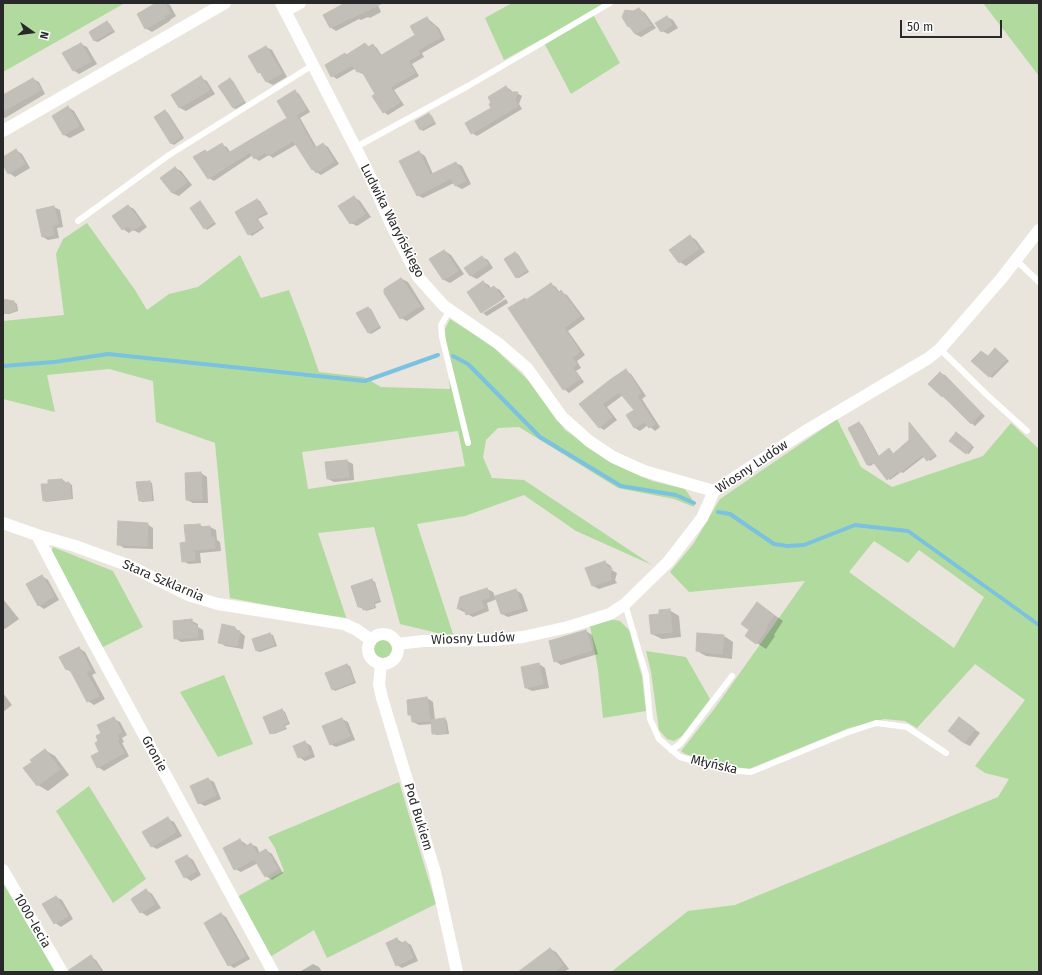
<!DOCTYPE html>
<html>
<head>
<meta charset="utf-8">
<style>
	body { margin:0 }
	#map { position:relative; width:1042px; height:975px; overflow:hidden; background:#e9e4dc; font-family:"Fira Sans",sans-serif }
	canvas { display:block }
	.frame { position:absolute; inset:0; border:4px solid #292929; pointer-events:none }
	.north { position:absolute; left:12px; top:12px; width:40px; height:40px; -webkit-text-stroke:3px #fff; paint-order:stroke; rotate:104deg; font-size:11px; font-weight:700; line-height:16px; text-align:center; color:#292929 }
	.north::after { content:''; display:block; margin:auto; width:14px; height:18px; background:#292929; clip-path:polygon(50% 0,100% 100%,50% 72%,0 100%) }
	.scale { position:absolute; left:900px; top:20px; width:102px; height:18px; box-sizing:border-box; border:2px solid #292929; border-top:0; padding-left:5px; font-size:12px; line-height:14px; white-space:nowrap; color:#292929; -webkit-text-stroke:3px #fff; paint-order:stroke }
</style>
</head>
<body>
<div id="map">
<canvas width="1042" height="975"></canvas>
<div class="frame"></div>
<div class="north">N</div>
<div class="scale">50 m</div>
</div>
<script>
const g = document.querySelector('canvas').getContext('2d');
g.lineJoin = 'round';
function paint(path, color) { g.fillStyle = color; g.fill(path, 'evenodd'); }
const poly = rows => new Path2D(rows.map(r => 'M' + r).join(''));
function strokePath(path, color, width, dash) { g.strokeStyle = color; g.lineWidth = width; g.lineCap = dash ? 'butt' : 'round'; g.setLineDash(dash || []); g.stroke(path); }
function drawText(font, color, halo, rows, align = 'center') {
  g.font = font + ' "Fira Sans",sans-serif'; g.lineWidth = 3; g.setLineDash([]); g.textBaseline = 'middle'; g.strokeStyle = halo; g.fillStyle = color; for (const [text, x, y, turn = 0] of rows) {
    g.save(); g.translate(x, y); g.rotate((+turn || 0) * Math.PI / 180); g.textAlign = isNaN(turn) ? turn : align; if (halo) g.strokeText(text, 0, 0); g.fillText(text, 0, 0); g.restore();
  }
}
const green = poly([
	[3,3,125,3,3,72],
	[512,3,604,3,591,11,620,63,571,94,542,39,504,60,485,18],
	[983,3,1039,3,1039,76],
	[87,223,135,290,147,310,169,294,198,287,240,255,261,298,289,290,307,337,319,372,364,377,381,387,450,389,445,329,450,319,492,346,528,380,565,430,614,464,652,481,685,489,692,499,694,507,674,499,618,488,519,427,498,428,486,440,483,457,492,478,524,480,652,565,576,531,524,495,465,516,417,524,454,637,400,624,374,527,318,533,347,620,230,598,215,443,156,422,153,381,109,369,47,375,55,412,3,399,3,321,64,315,56,254,63,239],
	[458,431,465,466,308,489,302,452],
	[837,419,861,467,892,487,983,456,1011,423,1039,449,1039,972,611,972,688,911,735,905,998,797,1009,779,985,773,975,766,1025,700,975,664,917,728,905,721,884,719,849,728,749,769,727,766,685,754,681,751,715,708,805,581,689,592,670,572,694,543,720,499],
	[874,541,908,563,919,550,984,597,954,648,849,572],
	[53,547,113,571,143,627,101,648,51,554],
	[611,619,620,621,629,630,642,677,646,711,603,718,598,670,590,626],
	'374 649a10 10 0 1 1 20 0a10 10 0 1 1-20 0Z',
	[646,651,686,657,710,699,682,736,674,741,667,739,659,730,651,672],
	[224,675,253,744,218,757,180,692],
	[399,782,436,904,327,958,314,930,270,957,237,897,284,871,275,848,268,837],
	[89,786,146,879,113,903,56,811],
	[3,883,56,972,3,972]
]);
const shadow = poly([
	[161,3,166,3,170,5,176,16,170,20,170,21,152,32,145,28],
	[347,3,377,3,381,12,370,18,368,17,361,20,359,19,336,31,330,27],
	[639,9,645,13,656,28,641,37,635,34,632,28,628,26,633,12],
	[667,17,673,20,678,28,668,34,662,31],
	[427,18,439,28,445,40,422,53,424,57,412,64,419,76,394,90,404,105,388,115,384,112,376,94,364,73,363,74,358,72,356,68,337,79,332,76,347,56,365,44,370,47,373,45,377,48,382,56,417,36],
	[107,22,110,24,115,32,98,42,95,41,90,33],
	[81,44,87,47,97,64,79,74,73,70],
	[266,47,272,50,287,77,273,85,267,82,262,74,259,72],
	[201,78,207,81,215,94,186,111,180,108,172,95],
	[33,79,39,82,45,94,5,118,3,117,3,92,6,95],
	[230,79,233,81,246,103,236,109,233,108],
	[506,87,511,90,513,93,517,93,522,96,519,104,522,109,477,136,472,133,493,108],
	[295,91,299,94,310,112,300,118,317,148,323,144,328,147,339,164,321,175,313,170,297,144,273,158,269,155,259,161,255,158,253,155,214,181,209,178,208,153,222,145,227,147,230,152,289,119],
	[68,107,74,111,85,130,70,138,64,135,53,116],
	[165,111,168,113,184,138,174,145,171,143],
	[429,114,432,116,436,124,423,131,421,129],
	[16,150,22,154,30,168,15,177,9,173,3,163,3,158],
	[419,152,425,156,433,174,456,163,462,166,471,184,462,189,456,186,454,183,423,198,417,195],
	[175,168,181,171,192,185,179,196,172,193],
	[354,197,360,201,371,217,357,226,351,223],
	[257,200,260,201,268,214,258,219,264,228,252,236,249,234],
	[200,202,202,203,216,224,207,230,205,228],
	[128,206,134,209,147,227,139,233,133,230,129,233,123,229,114,216],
	[54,207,60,210,63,227,57,228,59,238,48,240,43,237,38,210],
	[690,236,696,240,705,252,686,266,680,262],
	[445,251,451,255,464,274,450,283,444,280,431,260],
	[515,253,518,254,529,272,519,278,516,277],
	[482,257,488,260,493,268,477,279,471,276,465,268],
	[402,279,408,282,425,309,407,321,401,318,385,290],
	[483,282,489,285,491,289,494,287,500,290,505,297,483,311,483,313,468,292],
	[551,284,556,287,560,293,561,292,567,295,585,319,568,331,585,355,577,361,581,368,576,371,584,382,569,393,564,389,525,299,528,301],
	[506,299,508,303,487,316,483,313],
	[3,301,14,302,17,304,18,311,9,314,3,314],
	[368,308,371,309,381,328,371,334,368,332],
	[995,349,1009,361,992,378,973,361,988,357],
	[626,371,631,374,646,396,642,399,660,427,655,431,648,425,640,431,635,428,627,415,635,410,623,395,607,407,617,420,604,430,599,427,581,404],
	[940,373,945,375,985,416,975,426,942,396],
	[859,423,862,425,880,458,889,450,894,454,910,440,910,424,937,456,930,461,925,456,903,473,901,472,890,480,875,463,870,466,867,465],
	[957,433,974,447,969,454,966,453],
	[347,461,353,464,354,480,334,482,328,479],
	[201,473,207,477,208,503,193,503,187,500],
	[62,480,65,481,65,483,69,483,72,485,73,499,46,502,44,500,49,485],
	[150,482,152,483,154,501,142,502,140,500],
	[147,524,153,528,153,549,124,548,118,544],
	[200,525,204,527,210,527,216,530,217,540,220,542,221,551,200,553,201,563,189,564,182,561,187,543],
	[605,562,611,566,612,570,617,573,615,580,617,583,599,589,593,586,587,568],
	[42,576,48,580,59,600,44,609,38,605],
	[372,580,375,582,381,602,375,604,376,608,366,611,363,607,361,608,358,607],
	[487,589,493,592,495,597,516,590,522,594,528,611,508,617,502,614,497,599,487,603,489,611,473,617,467,614,466,611,464,612,458,609,461,598],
	[3,599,19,619,5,629,3,628],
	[766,609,783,621,774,635,775,636,766,649,746,636],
	[669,610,679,616,681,637,662,639,652,634,660,615],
	[192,621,198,624,198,627,203,630,204,640,181,642,175,638],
	[235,628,245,636,243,649,225,646,219,642],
	[586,631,592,635,598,654,561,665,555,661],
	[270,634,273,635,277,646,260,652,257,651],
	[724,636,733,642,732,659,706,656,697,651],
	[79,648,85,652,96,673,92,675,105,699,94,705,88,701,73,673,66,669],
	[539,664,545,668,549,688,532,691,526,688],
	[347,665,350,666,356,683,335,691,333,689],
	[3,693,12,705,3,712],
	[427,698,433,702,435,720,445,719,447,721,449,734,436,735,433,733,432,724,419,725,413,722,412,716,409,714,408,701],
	[282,710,285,712,290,724,285,726,287,729,274,734,271,733],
	[960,718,980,733,970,746,964,743],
	[114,719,120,722,127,735,122,738,124,742,122,743,129,756,104,771,98,767,101,752,100,742,103,733],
	[342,719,348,722,355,740,336,747,330,744],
	[305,742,311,746,315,757,305,761,299,757],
	[45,750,55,756,69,775,48,791,38,785],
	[208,779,214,782,221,799,205,806,199,803],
	[168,819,174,822,182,836,157,849,151,846],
	[240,840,246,844,247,846,251,844,257,847,260,854,266,850,272,854,283,873,272,880,266,876,258,863,241,872,235,869],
	[187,856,193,860,201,875,191,881,185,877],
	[146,890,152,894,161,908,147,916,141,912,133,899],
	[56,897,62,900,73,919,61,927,55,923],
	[221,914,226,917,250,959,234,968,229,965],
	[397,939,403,943,406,942,411,945,418,961,402,968,397,965],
	[550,949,556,952,569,969,564,972,529,972],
	[91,957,96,960,104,972,80,972],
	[313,964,319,967,322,972,302,972,301,971]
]);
const stream = poly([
	[453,356,468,364,540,437,621,486,676,495,694,503],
	[3,366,54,362,108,354,365,381,438,355],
	[718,512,730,514,774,544,787,546,804,545,855,525,908,531,1039,625]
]);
const building = poly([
	[156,3,165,3,170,13,164,16,165,18,145,29,137,14,156,3],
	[345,3,383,3,330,28,323,15,345,3],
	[639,8,651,25,635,34,629,26,628,27,622,17,625,10,633,11,639,8],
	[667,16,672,25,661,32,655,23,667,16],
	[427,17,432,26,434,24,441,37,418,50,420,54,408,61,415,73,390,87,400,102,383,113,372,96,375,94,361,70,357,72,352,65,331,77,325,65,345,53,346,55,365,43,368,47,373,44,380,56,415,35,410,26,427,17],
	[107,21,113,30,94,41,89,32,107,21],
	[81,43,91,61,73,71,62,53,81,43],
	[266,46,282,73,266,82,260,72,258,73,248,56,266,46],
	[201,76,210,90,179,108,171,95,201,76],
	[33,78,41,90,3,111,3,95,33,78],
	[230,78,244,101,233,108,218,86,230,78],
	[506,86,510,92,518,92,515,100,518,106,471,134,465,123,491,108,489,104,491,103,488,97,506,86],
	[295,90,306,109,296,115,312,144,315,148,323,143,334,161,316,173,313,169,312,170,294,142,292,141,268,156,266,152,254,159,250,152,208,179,193,157,205,150,207,152,222,143,228,153,287,118,277,101,295,90],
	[68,106,79,126,63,135,52,116,68,106],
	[165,110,181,137,171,144,154,117,165,110],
	[429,113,434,122,420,130,415,121,429,113],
	[16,149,25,164,8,174,3,165,3,157,16,149],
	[419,151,430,175,456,162,466,181,455,186,451,178,417,196,399,161,419,151],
	[175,167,187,182,172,193,160,178,175,167],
	[354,196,365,214,350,224,338,206,354,196],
	[257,199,266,212,256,218,262,227,248,235,235,212,257,199],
	[200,201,214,222,204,229,190,208,200,201],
	[128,205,142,224,132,231,128,226,122,230,112,216,128,205],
	[54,206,58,224,52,226,54,235,42,237,36,210,54,206],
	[690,235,699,249,679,263,669,250,690,235],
	[444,250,458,271,443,280,429,259,444,250],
	[515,252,527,270,516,278,504,259,515,252],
	[482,256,488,264,470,276,464,268,482,256],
	[401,278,420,306,400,319,384,293,384,289,401,278],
	[483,281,489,289,494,286,503,299,481,313,467,292,483,281],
	[551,283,558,293,561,290,580,316,564,328,580,352,572,358,577,364,572,367,580,379,563,390,508,308,525,298,526,300,551,283],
	[3,299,14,301,16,310,3,314,3,299],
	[368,307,379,326,368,333,356,313,368,307],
	[995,348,1007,359,989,377,971,361,981,351,988,356,995,348],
	[626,369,641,393,637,396,655,424,649,428,644,422,634,428,626,415,634,410,619,392,602,404,612,417,599,428,579,404,611,379,626,369],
	[940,372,981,413,971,424,943,396,942,397,928,384,940,372],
	[859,422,878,457,889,448,893,454,909,440,909,422,935,454,927,461,922,455,899,473,898,471,887,480,873,462,867,465,848,428,859,422],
	[956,432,972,445,966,454,949,441,956,432],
	[347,460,349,477,327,479,325,462,347,460],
	[201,472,202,500,186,500,185,473,201,472],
	[62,479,63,483,69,482,71,498,43,501,41,484,48,484,48,480,62,479],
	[150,481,152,500,139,501,136,482,150,481],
	[118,521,148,523,147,546,117,545,118,521],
	[200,524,200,527,210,526,211,538,214,537,215,548,194,550,195,560,182,562,180,543,186,542,184,525,200,524],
	[605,561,607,567,612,568,610,576,611,580,592,586,585,568,605,561],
	[42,575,54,596,38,606,26,584,42,575],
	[372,579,379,600,373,602,374,607,363,610,361,606,358,607,351,586,372,579],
	[487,588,490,597,481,600,484,608,466,615,463,607,457,609,460,597,487,588],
	[516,589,522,608,501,614,495,596,516,589],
	[757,602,774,615,765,629,766,630,756,644,745,636,749,630,741,624,757,602],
	[670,609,672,632,651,634,649,615,659,614,659,610,670,609],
	[192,619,193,625,197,625,198,637,174,639,173,621,192,619],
	[222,624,235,627,235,630,240,631,237,646,218,643,222,624],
	[586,630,592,650,554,662,549,641,586,630],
	[270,633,274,645,256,651,252,639,270,633],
	[697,633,724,635,722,654,696,651,697,633],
	[79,647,91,670,86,672,99,696,87,702,69,668,66,670,59,657,79,647],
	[539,663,543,684,525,688,521,667,539,663],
	[347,664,354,681,332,690,325,673,347,664],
	[427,697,430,721,412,722,411,715,408,715,407,700,427,697],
	[282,709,288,722,283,724,285,728,270,734,263,717,282,709],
	[114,717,122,732,117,734,119,739,117,740,124,753,97,768,91,756,99,752,95,743,98,741,96,736,101,733,97,725,114,717],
	[959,717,975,729,964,743,948,731,959,717],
	[342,718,350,736,330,745,322,726,342,718],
	[445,718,446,733,432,734,431,720,445,718],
	[305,741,310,754,298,758,293,746,305,741],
	[45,749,60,769,37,786,23,768,32,762,30,760,45,749],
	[208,778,216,795,198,804,190,786,208,778],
	[168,817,176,832,151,847,142,832,168,817],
	[240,839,244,847,251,843,257,854,266,849,278,869,265,877,254,859,234,870,223,848,240,839],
	[187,855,196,871,184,878,175,861,187,855],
	[146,889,155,904,140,913,131,899,146,889],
	[56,896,68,916,54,924,42,904,56,896],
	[221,913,246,956,228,966,204,923,221,913],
	[397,938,399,944,406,941,413,958,396,966,386,943,397,938],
	[550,948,563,965,554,972,518,972,550,948],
	[91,955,101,972,69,972,69,970,91,955]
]);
const lane = poly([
	[356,147,468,86,610,3],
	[78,221,169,155,313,65],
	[1016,260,1039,282],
	[450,310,441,325,442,337,468,443],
	[940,349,986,394,1027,431],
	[625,604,646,675,650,719,659,739,680,757,727,770,751,772,846,733,876,723,907,727,946,753],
	[671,750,680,744,732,676]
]);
const street = poly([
	[281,3,367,170,391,224,418,277,444,306,499,344,527,368,562,417,589,441,613,457,644,471,714,491],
	[285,11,300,3],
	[3,131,225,3],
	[3,523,37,535,75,546,130,566,188,595,218,604,344,624,357,630,371,640],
	[37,535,90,636,273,972],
	'368 649a15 15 0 1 1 30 0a15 15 0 1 1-30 0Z',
	[397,644,423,641,493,640,523,637,568,627,610,614,625,604,668,562,702,518,714,491,804,432,927,359,940,349,1001,279,1039,230],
	[381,664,379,684,382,698,435,872,457,972],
	[3,870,62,972]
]);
const streetNames = [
	["Ludwika Waryńskiego",392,221,63],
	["Wiosny Ludów",752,467,-34],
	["Stara Szklarnia",163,581,23],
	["Wiosny Ludów",473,639,-2],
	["Gronie",154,754,61],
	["Młyńska",714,765,13],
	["Pod Bukiem",418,817,73],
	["1000-lecia",32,921,60]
];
paint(green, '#b1da9f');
paint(shadow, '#0003');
strokePath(stream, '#7bc1e0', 4);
paint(building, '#c2beb8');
strokePath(building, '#c4c0b6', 1);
strokePath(lane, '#fff', 6);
strokePath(street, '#fff', 12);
drawText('13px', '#292929', '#fff', streetNames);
</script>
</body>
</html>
